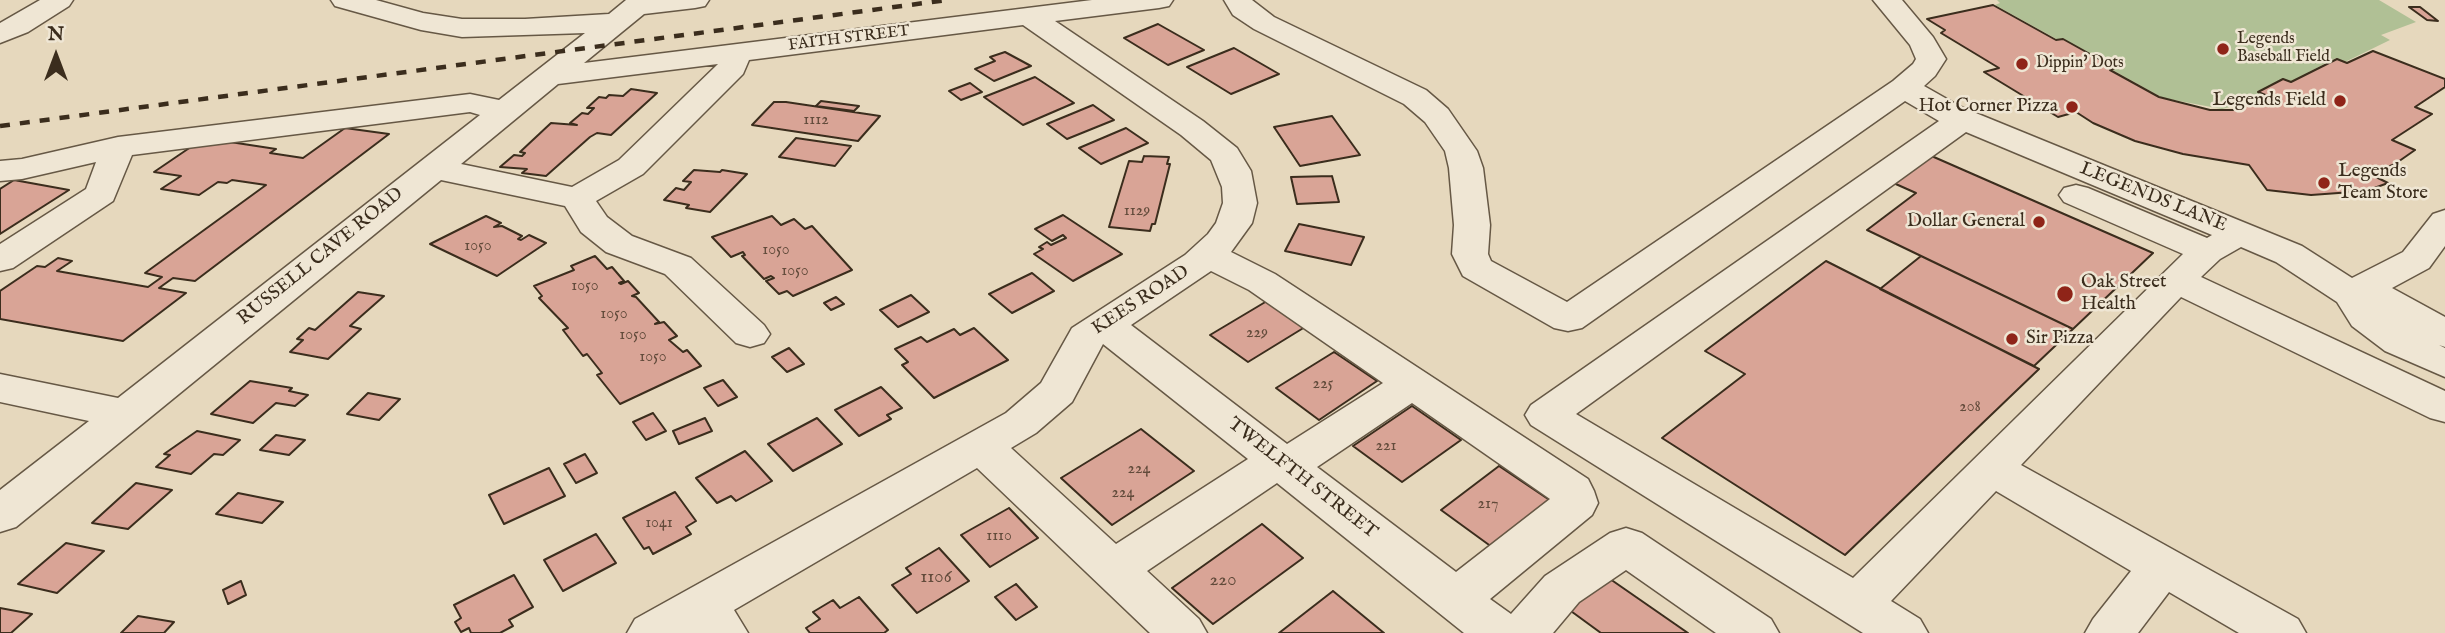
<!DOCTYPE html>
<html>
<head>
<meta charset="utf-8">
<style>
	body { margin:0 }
	#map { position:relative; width:2445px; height:633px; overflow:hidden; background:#e6d8bd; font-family:"IM FELL English",serif }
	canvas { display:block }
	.north { position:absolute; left:21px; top:21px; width:70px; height:70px; -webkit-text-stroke:5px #efe6d4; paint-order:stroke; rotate:0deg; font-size:19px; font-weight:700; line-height:28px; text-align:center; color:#3b2d1d }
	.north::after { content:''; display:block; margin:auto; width:24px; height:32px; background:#3b2d1d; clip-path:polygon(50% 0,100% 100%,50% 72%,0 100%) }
</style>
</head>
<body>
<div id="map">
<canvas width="2445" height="633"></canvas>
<div class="north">N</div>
</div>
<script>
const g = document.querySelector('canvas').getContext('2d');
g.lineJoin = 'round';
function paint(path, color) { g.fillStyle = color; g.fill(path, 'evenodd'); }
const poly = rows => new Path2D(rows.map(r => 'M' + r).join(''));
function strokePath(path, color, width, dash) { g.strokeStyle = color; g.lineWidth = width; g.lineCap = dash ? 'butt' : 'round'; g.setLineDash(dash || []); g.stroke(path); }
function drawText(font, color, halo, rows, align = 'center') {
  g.font = font + ' "IM FELL English",serif'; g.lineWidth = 5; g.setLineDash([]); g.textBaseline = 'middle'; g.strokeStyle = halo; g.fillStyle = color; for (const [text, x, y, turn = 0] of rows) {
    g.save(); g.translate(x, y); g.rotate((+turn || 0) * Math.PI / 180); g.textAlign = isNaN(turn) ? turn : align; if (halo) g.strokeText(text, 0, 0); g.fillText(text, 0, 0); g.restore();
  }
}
const green = poly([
	[1997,0,2379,0,2416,22,2381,35,2390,40,2345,62,2336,58,2253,101,2222,109,2163,98,1995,5,2000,3]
]);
const building = poly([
	[1993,5,2056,40,2063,39,2115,68,2110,70,2159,97,2210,110,2233,110,2268,96,2258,92,2283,79,2291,82,2337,59,2347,63,2373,51,2445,79,2445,87,2415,107,2432,114,2392,140,2415,150,2395,164,2370,174,2388,183,2366,191,2311,195,2267,190,2249,165,2183,154,2135,141,2093,123,2076,112,2058,117,1984,72,1999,68,1941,33,1945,30,1927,19,1993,5],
	[2409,7,2420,7,2438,21,2427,20,2409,7],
	[1158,24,1204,50,1168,65,1124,38,1158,24],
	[1234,48,1279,74,1231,94,1187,67,1234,48],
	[1005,52,1031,66,994,81,975,69,995,61,990,57,1005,52],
	[1035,77,1074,103,1023,125,984,97,1035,77],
	[970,83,982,92,961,100,949,91,970,83],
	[631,89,657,93,611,135,597,133,590,137,546,176,522,173,527,169,500,167,514,155,522,156,525,153,520,152,551,123,577,125,570,123,582,113,588,114,594,108,587,108,599,97,606,98,609,95,623,96,631,89],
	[821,101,859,106,854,111,816,106,821,101],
	[774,102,786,102,880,116,858,141,752,125,774,102],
	[1093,105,1114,120,1067,139,1047,124,1093,105],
	[1332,116,1360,155,1300,166,1274,127,1332,116],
	[345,128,389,134,195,281,173,278,159,288,186,293,123,341,0,319,0,291,37,266,45,267,58,258,72,261,57,271,148,287,162,277,145,273,266,185,232,180,227,183,218,182,199,195,161,189,181,176,154,172,204,138,276,149,270,153,303,158,345,128],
	[1126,128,1148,143,1101,164,1079,148,1126,128],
	[796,138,851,146,835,166,779,157,796,138],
	[1927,154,2153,253,2073,329,1867,230,1916,193,1889,181,1927,154],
	[1144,156,1169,157,1167,164,1170,164,1155,224,1152,224,1150,231,1109,227,1129,161,1142,162,1144,156],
	[694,170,720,172,722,170,747,174,710,212,686,208,689,205,664,200,676,188,684,190,691,182,683,181,694,170],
	[1332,176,1339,202,1297,204,1291,177,1332,176],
	[14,180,69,190,0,234,0,189,14,180],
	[1063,215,1122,254,1073,281,1034,254,1043,249,1039,247,1047,242,1051,245,1066,238,1063,235,1052,241,1035,229,1063,215],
	[486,216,501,223,494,227,502,226,522,236,518,239,521,240,529,235,546,243,497,276,430,244,486,216],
	[772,216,781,225,794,219,805,229,812,226,852,270,793,296,787,291,779,294,766,281,774,278,771,276,764,279,742,256,745,255,743,252,731,257,712,237,772,216],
	[1299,224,1364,237,1351,265,1285,251,1299,224],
	[595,256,607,269,612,267,624,281,619,283,621,284,628,281,639,293,632,296,636,297,659,322,655,324,664,322,677,336,669,340,683,352,687,350,701,366,620,404,597,375,602,373,587,354,583,356,563,330,568,328,539,298,542,296,534,286,574,270,571,266,595,256],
	[1921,256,2073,329,2034,366,1880,289,1921,256],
	[1826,261,2039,369,1845,555,1662,438,1745,374,1705,351,1826,261],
	[1032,273,1054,291,1012,313,989,294,1032,273],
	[358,292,384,296,350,326,361,329,328,359,290,352,303,340,297,339,309,328,315,330,358,292],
	[911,295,929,312,898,327,880,310,911,295],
	[836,297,844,304,831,310,824,303,836,297],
	[1267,301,1305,327,1248,362,1210,335,1267,301],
	[974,328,1008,360,934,398,902,365,908,362,895,349,921,337,927,342,954,329,960,335,974,328],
	[789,348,804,364,787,372,772,357,789,348],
	[1334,352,1377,381,1319,420,1276,388,1334,352],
	[723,380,737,397,718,406,704,388,723,380],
	[250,381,292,388,289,391,308,395,295,406,276,403,253,423,211,414,250,381],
	[881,387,902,408,887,415,891,419,859,436,835,410,881,387],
	[368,393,400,399,379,420,347,414,368,393],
	[1412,406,1461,440,1402,482,1353,446,1412,406],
	[653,413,666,431,646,440,633,422,653,413],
	[705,418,712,431,679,444,673,431,705,418],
	[817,418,842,444,793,471,768,444,817,418],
	[1141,429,1194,471,1112,525,1061,478,1141,429],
	[197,431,240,440,223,455,214,454,191,474,156,467,170,455,164,454,197,431],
	[276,435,305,440,289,455,260,450,276,435],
	[745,451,772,481,736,501,731,496,717,503,696,478,745,451],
	[585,454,597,473,576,483,564,464,585,454],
	[1499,466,1554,503,1496,550,1441,510,1499,466],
	[549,468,565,496,504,524,489,495,549,468],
	[136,483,172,490,128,529,92,523,136,483],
	[675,492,696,521,686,527,691,534,653,554,649,547,644,549,623,518,675,492],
	[238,493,283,502,262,523,216,514,238,493],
	[1009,508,1038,538,990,567,961,535,1009,508],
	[1262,524,1303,558,1213,624,1172,588,1262,524],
	[596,534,616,563,563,591,544,560,596,534],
	[66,543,104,551,57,593,18,584,66,543],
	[939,548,969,581,917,613,892,585,911,574,906,568,939,548],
	[1600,572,1688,633,1601,633,1564,606,1600,572],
	[514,575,533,607,509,620,513,626,500,633,471,633,469,628,461,632,455,622,461,618,454,605,514,575],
	[241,581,246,595,228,604,223,590,241,581],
	[1016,584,1037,607,1016,620,995,597,1016,584],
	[1333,591,1384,633,1279,633,1333,591],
	[859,597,888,630,884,633,810,633,806,628,820,619,813,612,833,600,840,608,859,597],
	[0,608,32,614,11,633,0,633,0,608],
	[138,616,174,622,164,633,121,633,138,616]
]);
const minor = poly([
	[40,0,73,0,69,6,28,32,0,43,0,23,40,0],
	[331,0,376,0,423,13,462,19,525,19,609,14,626,0,709,0,705,6,695,8,644,14,584,63,1092,0,1173,0,1169,6,1159,8,1055,21,1203,121,1237,148,1251,171,1257,203,1252,223,1231,252,1275,274,1588,479,1594,491,1598,503,1592,515,1490,599,1511,614,1545,576,1610,533,1626,528,1642,533,1771,619,1779,633,1716,633,1626,570,1579,602,1553,633,1464,633,1277,483,1147,571,1199,619,1207,633,1150,633,977,468,734,610,748,633,627,633,635,619,1006,413,1041,383,1072,328,1185,255,1208,234,1216,223,1223,203,1222,187,1211,160,1181,135,1023,25,749,60,743,74,643,174,596,201,607,217,632,236,691,258,764,325,770,334,764,343,750,347,736,343,665,274,606,252,581,232,565,206,441,180,16,527,0,532,0,490,89,421,0,402,0,374,118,398,480,115,470,112,132,155,113,201,13,268,0,271,0,244,86,189,96,162,22,179,0,181,0,161,22,159,118,137,470,94,499,100,585,33,462,37,421,30,335,6,331,0],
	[718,64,619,160,572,187,461,164,558,84,718,64],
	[1211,271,1249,290,1383,383,1287,444,1131,325,1211,271],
	[1103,344,1248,459,1116,544,1011,448,1036,433,1072,402,1103,344],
	[1412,403,1550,499,1456,572,1317,467,1412,403],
	[1224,0,1252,0,1274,17,1426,90,1448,109,1477,151,1483,168,1490,225,1488,254,1491,261,1567,302,1893,81,1913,64,1916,59,1910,45,1873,0,1902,0,1933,37,1946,59,1935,76,1924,86,1961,107,2302,246,2352,278,2403,252,2433,214,2445,210,2445,246,2429,268,2392,288,2445,317,2445,347,2439,345,2445,348,2445,377,2385,351,2352,326,2337,302,2276,262,2241,247,2220,259,2201,277,2445,391,2445,422,2430,418,2181,297,2021,465,2298,619,2306,633,2239,633,2169,592,2138,633,2085,633,2093,619,2131,571,1996,491,1891,601,1920,619,1928,633,1863,633,1531,425,1525,415,1531,405,1939,121,1905,101,1582,328,1568,331,1554,328,1463,276,1452,254,1454,225,1449,168,1445,151,1425,122,1404,104,1254,29,1233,15,1224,0],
	[1966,132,2212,235,2207,238,2088,188,2076,185,2064,188,2059,195,2064,202,2183,254,1853,578,1576,414,1966,132]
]);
const rail = poly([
	[0,126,947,0]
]);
const markers = [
	[2223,49,7,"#8f2418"],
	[2022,64,7,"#8f2418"],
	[2340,101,7,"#8f2418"],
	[2072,107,7,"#8f2418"],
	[2324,183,7,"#8f2418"],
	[2039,222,7,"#8f2418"],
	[2065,294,9,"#8f2418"],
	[2012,339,7,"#8f2418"]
];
const farStreetnames = [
	["FAITH STREET",849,39,-7]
];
const farPoinames = [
	["Legends",2237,40],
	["Baseball Field",2237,58],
	["Dippin' Dots",2036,64]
];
const numberNames = [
	["1112",816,121],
	["1129",1137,212],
	["1050",478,247],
	["1050",776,251],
	["1050",795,272],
	["1050",585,287],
	["1050",614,315],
	["229",1257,334],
	["1050",633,336],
	["1050",653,358],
	["225",1323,385],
	["208",1970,408],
	["221",1386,447],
	["224",1139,470],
	["224",1123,494],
	["217",1488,505],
	["1041",659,524],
	["1110",999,537]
];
const poiNames = [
	["Legends Field",2326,101],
	["Hot Corner Pizza",2058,107],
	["Legends",2338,172,"left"],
	["Team Store",2338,194,"left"],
	["Dollar General",2025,222],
	["Oak Street",2081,283,"left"],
	["Health",2081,305,"left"],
	["Sir Pizza",2026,339,"left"]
];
const streetNames = [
	["LEGENDS LANE",2153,198,22],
	["RUSSELL CAVE ROAD",321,257,-39],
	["KEES ROAD",1141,301,-33],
	["TWELFTH STREET",1302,479,38]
];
const nearNumbernames = [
	["1106",936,578],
	["220",1223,581]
];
paint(green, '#b0c095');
paint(building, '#d9a496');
strokePath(building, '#3b2d1d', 2);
strokePath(minor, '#665845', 3);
paint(minor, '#efe6d4');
strokePath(rail, '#3b2d1d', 4.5, [10, 10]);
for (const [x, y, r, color] of markers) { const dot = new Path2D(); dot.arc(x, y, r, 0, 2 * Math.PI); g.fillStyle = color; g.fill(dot); strokePath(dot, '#efe6d4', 2.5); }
drawText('16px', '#3b2d1d', '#efe6d4', farStreetnames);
drawText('16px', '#3b2d1d', '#efe6d4', farPoinames, 'left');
drawText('16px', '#624b3b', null, numberNames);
drawText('19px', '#3b2d1d', '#efe6d4', poiNames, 'right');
drawText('19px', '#3b2d1d', '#efe6d4', streetNames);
drawText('19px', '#624b3b', null, nearNumbernames);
</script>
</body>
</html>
